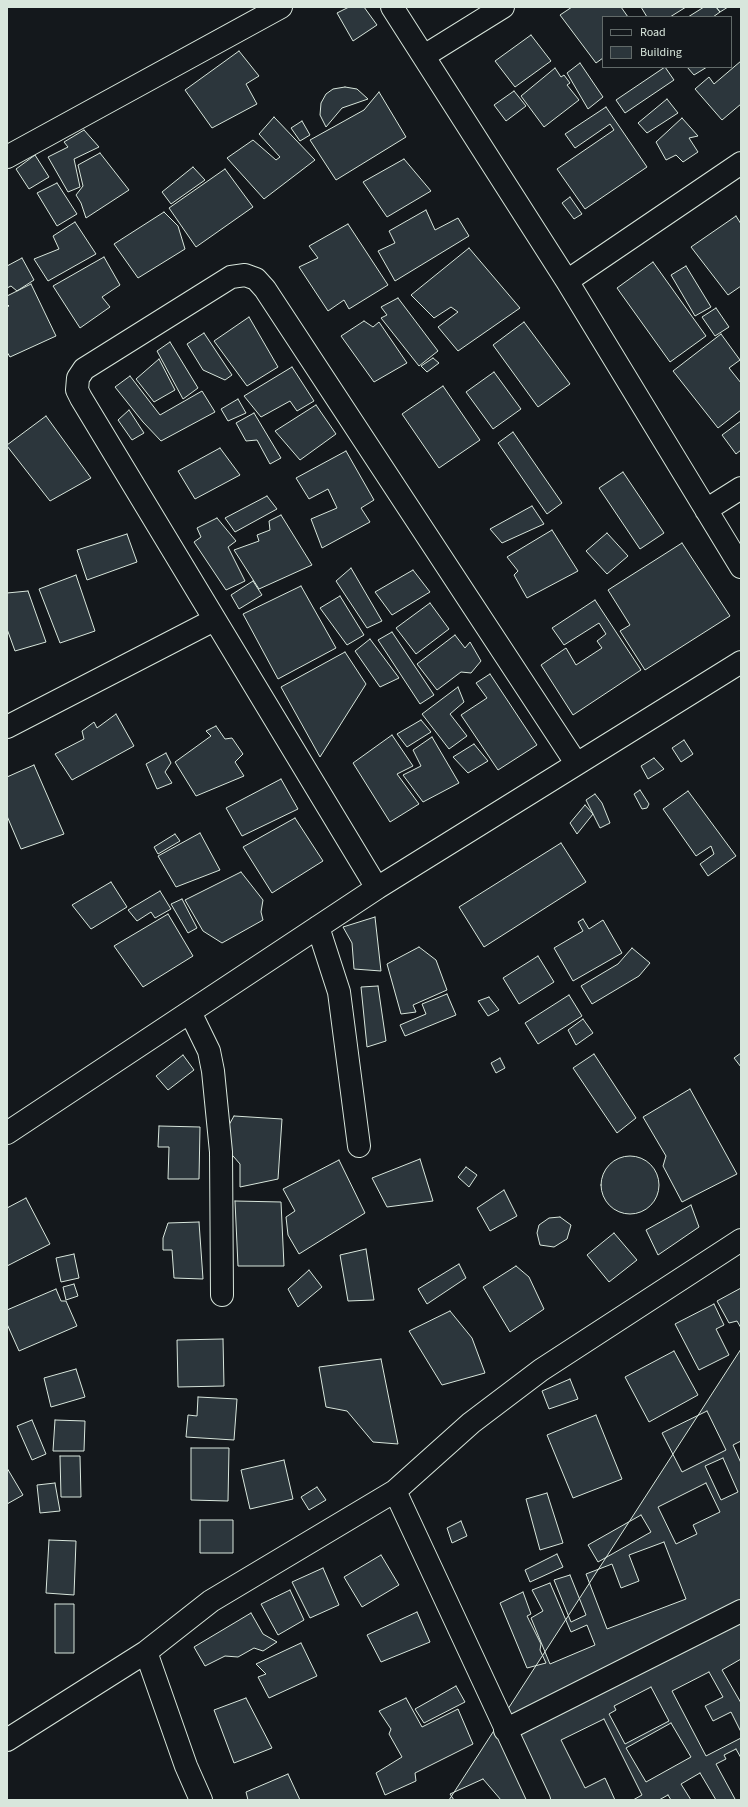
<!DOCTYPE html>
<html>
<head>
<meta charset="utf-8">
<style>
	body { margin:0 }
	#map { position:relative; width:748px; height:1807px; overflow:hidden; background:#14181c; font-family:"Source Sans 3",sans-serif }
	canvas { display:block }
	.frame { position:absolute; inset:0; border:8px solid #d8e6dc; pointer-events:none }
	.legend { position:absolute; left:602px; top:16px; width:130px; height:52px; box-sizing:border-box; background:#14181c; border:1px solid #626a69; margin:0; padding:5px 7px; list-style:none; font-size:12px; color:#d8e6dc }
	.legend li { display:flex; align-items:center; gap:8px; height:20px }
	.legend b { width:20px; border:1px solid #626a69 }
</style>
</head>
<body>
<div id="map">
<canvas width="748" height="1807"></canvas>
<div class="frame"></div>
<ul class="legend">
<li><b style="height:5px;background:#14181c"></b>Road</li>
<li><b style="height:11px;background:#2c363c"></b>Building</li>
</ul>
</div>
<script>
const g = document.querySelector('canvas').getContext('2d');
g.lineJoin = 'round';
function paint(path, color) { g.fillStyle = color; g.fill(path, 'evenodd'); }
const poly = rows => new Path2D(rows.map(r => 'M' + r).join(''));
function strokePath(path, color, width, dash) { g.strokeStyle = color; g.lineWidth = width; g.lineCap = dash ? 'butt' : 'round'; g.setLineDash(dash || []); g.stroke(path); }
const building = poly([
	[349,7,364,7,377,25,353,41,337,13,349,7],
	[572,7,621,7,628,17,603,17,603,58,596,63,560,15,572,7],
	[641,7,686,7,670,17,647,17,641,7],
	[704,7,716,7,720,12,713,17,688,17,704,7],
	[716,7,728,7,720,12,716,7],
	[531,35,551,61,515,87,495,61,531,35],
	[239,51,259,76,246,84,257,104,212,128,185,90,239,51],
	[741,61,741,104,722,120,695,89,709,77,714,84,741,61],
	[580,63,603,97,588,109,567,73,580,63],
	[665,67,674,80,625,113,616,100,665,67],
	[687,67,707,67,694,75,687,67],
	[555,68,561,77,564,75,570,83,567,85,579,100,544,127,521,96,555,68],
	[345,87,357,89,368,99,342,108,326,127,320,115,321,103,326,94,333,89,345,87],
	[514,91,526,106,506,121,494,105,514,91],
	[379,92,406,137,336,180,310,140,364,110,379,92],
	[667,99,678,113,647,133,638,123,667,99],
	[606,107,647,167,585,209,557,169,614,130,610,124,575,148,565,134,606,107],
	[274,117,315,160,264,199,227,158,253,140,276,160,280,157,259,134,274,117],
	[682,118,698,136,689,138,698,152,683,162,676,155,666,160,656,142,682,118],
	[302,121,310,135,300,141,291,128,302,121],
	[84,130,99,147,74,159,80,187,68,192,48,157,68,147,64,142,84,130],
	[100,153,129,190,86,218,81,203,76,195,83,186,78,165,100,153],
	[35,155,49,177,29,189,16,169,35,155],
	[404,159,431,191,387,217,363,182,404,159],
	[193,167,205,180,171,204,162,192,193,167],
	[225,169,253,207,196,247,169,208,225,169],
	[57,183,77,214,57,226,37,193,57,183],
	[570,197,582,214,574,219,562,203,570,197],
	[426,210,435,230,458,218,469,236,395,281,378,251,395,243,389,231,426,210],
	[164,212,178,226,185,249,138,278,114,244,164,212],
	[736,216,741,224,741,286,728,295,691,247,736,216],
	[75,222,96,254,48,281,34,259,59,249,53,236,75,222],
	[348,224,388,285,349,309,344,300,328,311,299,267,318,258,309,246,348,224],
	[469,248,520,308,458,351,438,327,458,312,451,307,434,318,411,295,469,248],
	[104,257,120,285,102,297,110,307,80,328,53,286,104,257],
	[22,258,34,280,17,291,11,286,7,288,7,266,22,258],
	[653,262,706,336,670,362,617,288,653,262],
	[686,266,711,307,695,316,671,275,686,266],
	[31,284,56,336,10,357,7,352,7,307,9,306,7,304,7,296,31,284],
	[398,298,438,351,419,366,381,318,387,315,381,307,398,298],
	[716,308,729,327,715,336,702,317,716,308],
	[249,317,278,367,247,386,214,341,249,317],
	[364,321,373,327,379,322,407,363,374,382,341,336,364,321],
	[524,322,570,384,538,407,493,345,524,322],
	[204,333,232,375,225,380,203,370,187,344,204,333],
	[721,334,740,360,729,368,741,383,741,410,718,428,673,371,721,334],
	[170,342,198,388,183,399,157,351,170,342],
	[433,358,439,363,427,372,421,366,433,358],
	[159,359,175,390,154,402,136,379,159,359],
	[292,367,314,401,297,411,290,401,261,417,244,396,292,367],
	[494,372,521,409,493,429,466,392,494,372],
	[130,376,160,415,202,391,215,412,161,441,143,422,115,387,130,376],
	[443,386,480,440,439,468,402,414,443,386],
	[238,399,246,413,228,421,221,409,238,399],
	[316,405,336,434,300,460,275,431,316,405],
	[129,410,144,433,132,440,118,420,129,410],
	[254,413,281,458,270,464,257,440,246,441,236,423,254,413],
	[46,416,91,478,50,501,7,446,7,445,46,416],
	[741,421,741,450,736,454,722,435,741,421],
	[513,432,562,503,547,514,498,443,513,432],
	[220,448,240,475,195,499,178,471,220,448],
	[346,451,374,500,361,508,370,522,322,548,311,519,337,508,328,489,309,499,296,478,346,451],
	[623,472,664,533,640,549,599,488,623,472],
	[267,496,277,509,235,532,225,518,267,496],
	[532,506,544,524,502,543,490,529,532,506],
	[281,515,312,565,259,589,234,550,259,541,257,535,270,530,269,521,281,515],
	[217,518,236,541,228,547,245,581,226,590,194,542,201,537,197,528,217,518],
	[552,530,578,571,527,598,514,575,518,571,507,557,552,530],
	[607,533,628,556,607,574,586,551,607,533],
	[127,534,137,562,87,580,77,550,127,534],
	[682,543,730,616,645,670,620,631,630,625,608,590,682,543],
	[351,568,382,621,367,628,336,581,351,568],
	[413,570,430,592,392,615,375,592,413,570],
	[76,575,95,631,60,643,39,589,76,575],
	[253,581,262,595,239,609,231,595,253,581],
	[301,586,336,648,278,679,243,614,301,586],
	[28,591,46,642,15,651,7,629,7,593,28,591],
	[340,596,364,635,347,645,320,608,340,596],
	[595,600,641,670,573,715,541,665,566,648,576,665,602,648,597,641,606,634,599,623,564,645,552,628,595,600],
	[430,603,449,629,416,654,396,628,430,603],
	[392,632,434,695,420,704,378,640,392,632],
	[455,635,465,648,470,642,481,661,471,673,461,672,437,690,417,664,455,635],
	[370,639,399,678,380,687,355,651,370,639],
	[345,652,366,684,320,757,281,687,345,652],
	[490,674,537,745,498,770,461,715,487,698,476,683,490,674],
	[458,687,464,702,450,714,467,736,449,749,422,714,458,687],
	[116,714,134,746,72,780,55,754,84,739,82,731,94,722,97,728,116,714],
	[421,720,431,732,407,747,397,734,421,720],
	[216,726,225,739,232,738,243,754,235,762,244,776,196,796,175,762,211,736,206,731,216,726],
	[392,735,413,766,397,774,419,804,390,822,353,763,392,735],
	[432,737,459,783,423,802,403,775,421,766,413,750,432,737],
	[684,740,693,754,681,762,672,748,684,740],
	[474,744,488,761,468,773,453,757,474,744],
	[166,753,171,763,165,772,172,783,157,789,146,764,166,753],
	[654,758,664,769,648,779,641,766,654,758],
	[34,765,64,834,21,849,7,816,7,777,34,765],
	[281,779,298,809,242,836,226,808,281,779],
	[640,790,649,804,647,808,642,809,634,794,640,790],
	[688,791,736,856,708,876,700,864,714,854,711,846,696,856,663,809,688,791],
	[595,794,602,803,610,823,600,828,586,800,595,794],
	[585,805,593,814,577,834,570,823,585,805],
	[295,818,323,861,272,893,243,847,295,818],
	[200,833,220,870,176,887,158,856,200,833],
	[175,834,180,841,158,854,154,847,175,834],
	[561,843,586,882,484,947,459,907,561,843],
	[241,872,263,900,261,912,263,920,222,943,203,931,185,900,241,872],
	[111,882,127,907,91,929,72,905,111,882],
	[160,891,171,909,155,918,151,912,137,921,128,910,160,891],
	[182,899,197,928,188,933,171,904,182,899],
	[168,914,193,956,143,987,114,946,168,914],
	[375,917,381,971,354,969,352,943,343,927,375,917],
	[583,919,589,929,603,920,622,953,573,981,554,948,583,931,578,922,583,919],
	[419,947,436,960,447,990,413,1005,416,1012,401,1014,387,964,419,947],
	[632,948,650,963,639,976,592,1004,581,986,618,964,632,948],
	[538,956,554,982,519,1004,503,978,538,956],
	[378,986,386,1041,367,1047,361,987,378,986],
	[447,994,456,1015,405,1036,400,1025,426,1014,422,1004,447,994],
	[569,995,582,1016,538,1044,525,1023,569,995],
	[489,997,499,1010,488,1016,478,1001,489,997],
	[583,1019,593,1033,576,1045,568,1030,583,1019],
	[741,1053,741,1067,734,1058,741,1053],
	[594,1054,636,1118,617,1133,573,1068,594,1054],
	[183,1055,194,1070,168,1090,156,1076,183,1055],
	[500,1058,505,1068,496,1073,491,1063,500,1058],
	[690,1089,737,1174,682,1202,663,1166,666,1156,643,1117,690,1089],
	[234,1116,282,1119,278,1179,240,1187,240,1164,220,1141,234,1116],
	[159,1126,200,1127,199,1179,168,1179,169,1147,158,1147,159,1126],
	'601 1185a29 29 0 1 1 58 0a29 29 0 1 1-58 0Z',
	[420,1159,433,1201,387,1207,372,1178,420,1159],
	[339,1160,365,1213,299,1254,288,1235,286,1217,295,1211,283,1189,339,1160],
	[466,1167,477,1175,469,1187,458,1177,466,1167],
	[504,1190,517,1216,490,1231,477,1208,504,1190],
	[26,1198,50,1244,7,1266,7,1208,26,1198],
	[235,1201,281,1202,284,1266,238,1266,235,1201],
	[691,1205,699,1227,658,1255,646,1230,691,1205],
	[560,1217,571,1225,567,1239,554,1247,540,1245,537,1233,539,1225,549,1218,560,1217],
	[199,1222,203,1279,174,1278,172,1250,163,1250,163,1238,168,1223,199,1222],
	[614,1233,637,1260,609,1282,587,1255,614,1233],
	[366,1249,374,1300,348,1301,340,1255,366,1249],
	[74,1254,79,1278,61,1282,56,1258,74,1254],
	[459,1264,466,1278,427,1304,418,1289,459,1264],
	[516,1266,529,1277,544,1309,510,1332,483,1287,516,1266],
	[309,1270,322,1287,298,1307,288,1289,309,1270],
	[74,1284,78,1296,66,1300,63,1287,74,1284],
	[741,1288,741,1328,737,1321,729,1323,717,1301,741,1288],
	[56,1289,61,1301,66,1301,77,1326,19,1351,7,1324,7,1310,56,1289],
	[714,1304,724,1325,716,1329,729,1355,699,1370,675,1324,714,1304],
	[450,1311,472,1338,485,1373,442,1385,409,1331,450,1311],
	[223,1339,224,1386,178,1387,177,1340,223,1339],
	[741,1349,741,1800,449,1800,741,1349],
	[674,1351,698,1395,649,1422,625,1377,674,1351],
	[381,1359,398,1444,373,1442,347,1411,326,1407,319,1367,381,1359],
	[76,1369,85,1397,51,1407,44,1378,76,1369],
	[570,1379,578,1399,549,1409,542,1391,570,1379],
	[198,1397,237,1399,234,1440,186,1437,188,1415,197,1416,198,1397],
	[707,1411,726,1450,682,1472,662,1433,707,1411],
	[596,1415,622,1479,573,1498,547,1435,596,1415],
	[32,1420,46,1454,32,1460,17,1426,32,1420],
	[55,1420,85,1421,84,1451,53,1451,55,1420],
	[741,1441,741,1463,733,1445,741,1441],
	[191,1448,229,1448,228,1501,191,1500,191,1448],
	[60,1456,80,1456,81,1497,61,1497,60,1456],
	[723,1458,738,1492,721,1500,705,1466,723,1458],
	[284,1460,293,1499,250,1509,241,1470,284,1460],
	[7,1468,23,1495,7,1504,7,1468],
	[55,1483,60,1511,40,1513,37,1485,55,1483],
	[706,1483,720,1512,693,1525,697,1534,676,1544,658,1507,706,1483],
	[317,1487,326,1500,309,1510,301,1497,317,1487],
	[547,1493,563,1543,540,1550,526,1499,547,1493],
	[641,1515,651,1532,598,1562,588,1545,641,1515],
	[200,1520,233,1520,233,1553,200,1553,200,1520],
	[461,1521,467,1536,452,1543,447,1528,461,1521],
	[49,1540,76,1541,74,1595,46,1593,49,1540],
	[664,1542,686,1599,607,1629,586,1574,612,1564,621,1588,639,1581,629,1555,664,1542],
	[557,1554,563,1567,530,1582,525,1570,557,1554],
	[381,1555,399,1585,362,1607,344,1577,381,1555],
	[323,1568,339,1605,310,1618,292,1582,323,1568],
	[570,1575,586,1615,571,1622,554,1580,570,1575],
	[550,1583,571,1632,587,1625,595,1645,550,1664,531,1618,543,1611,532,1590,550,1583],
	[290,1590,304,1620,278,1635,261,1604,290,1590],
	[523,1592,531,1614,527,1616,541,1644,540,1650,546,1663,527,1668,500,1603,523,1592],
	[55,1604,74,1604,74,1653,55,1653,55,1604],
	[417,1612,430,1642,381,1662,367,1635,417,1612],
	[251,1613,263,1634,277,1642,263,1651,254,1648,238,1657,225,1656,205,1666,194,1647,251,1613],
	[301,1643,317,1676,269,1698,258,1677,266,1674,256,1664,301,1643],
	[741,1659,741,1703,722,1670,741,1659],
	[709,1672,723,1697,705,1706,713,1721,731,1712,741,1732,741,1738,706,1756,672,1691,709,1672],
	[456,1686,465,1702,424,1723,415,1709,456,1686],
	[651,1687,669,1721,625,1744,609,1714,616,1710,614,1706,651,1687],
	[246,1698,272,1748,234,1763,214,1710,246,1698],
	[406,1698,422,1727,458,1709,473,1744,415,1773,416,1781,385,1795,376,1773,402,1757,389,1734,391,1729,379,1711,406,1698],
	[604,1719,642,1795,633,1800,615,1800,605,1778,585,1788,561,1740,604,1719],
	[671,1723,691,1757,646,1782,626,1748,671,1723],
	[736,1749,741,1758,741,1800,733,1800,735,1799,716,1764,726,1759,724,1755,736,1749],
	[700,1773,716,1800,691,1800,681,1784,700,1773],
	[288,1774,300,1800,248,1800,246,1792,288,1774],
	[483,1779,501,1800,454,1800,450,1794,483,1779],
	[668,1795,671,1800,659,1800,668,1795]
]);
const minor = poly([
	[392,7,567,281,741,567],
	[424,56,503,7],
	[7,157,281,7],
	[567,281,741,163],
	[706,510,741,488],
	[7,727,214,620],
	[377,888,81,398,77,390,78,378,84,369,231,277,245,275,256,279,265,289,576,763],
	[318,927,339,992,359,1146],
	[190,1012,209,1051,213,1071,221,1152,222,1295],
	[7,1133,377,888,741,662],
	[395,1491,539,1800],
	[146,1652,186,1766,201,1800],
	[505,1730,741,1611],
	[7,1740,146,1652,211,1601,395,1491,471,1423,541,1370,741,1240]
]);
paint(building, '#2c363c');
strokePath(building, '#d8e6dc', 1);
strokePath(minor, '#d8e6dc', 24);
strokePath(minor, '#14181c', 22);
</script>
</body>
</html>
